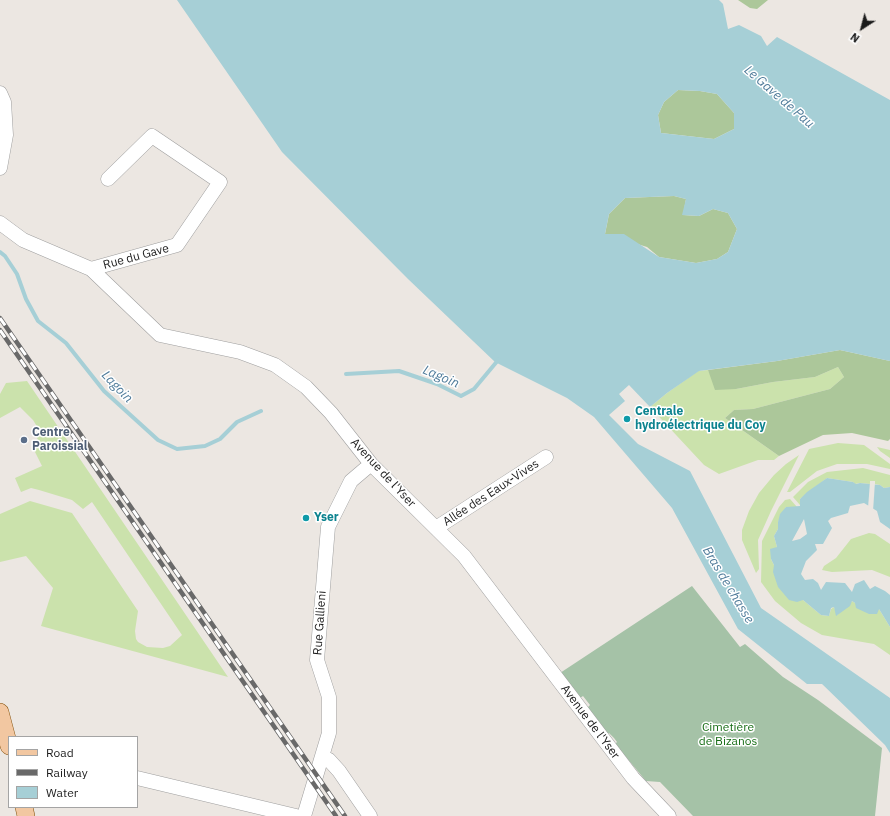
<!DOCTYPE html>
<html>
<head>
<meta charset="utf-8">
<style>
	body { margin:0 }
	#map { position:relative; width:890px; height:816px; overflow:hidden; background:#ece7e2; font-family:"IBM Plex Sans",sans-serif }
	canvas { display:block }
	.legend { position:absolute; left:8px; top:736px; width:130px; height:72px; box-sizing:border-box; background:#fff; border:1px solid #a4a4a4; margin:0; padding:5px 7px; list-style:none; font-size:12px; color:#1b1b1b }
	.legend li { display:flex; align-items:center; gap:8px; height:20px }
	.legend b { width:20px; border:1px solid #a4a4a4 }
	.north { position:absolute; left:842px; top:8px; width:40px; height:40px; -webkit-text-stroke:3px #fff; paint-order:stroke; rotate:216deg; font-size:11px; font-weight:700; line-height:16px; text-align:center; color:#1b1b1b }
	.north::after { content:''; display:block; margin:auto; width:14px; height:18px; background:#1b1b1b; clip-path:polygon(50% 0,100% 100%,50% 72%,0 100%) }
</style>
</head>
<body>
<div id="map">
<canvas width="890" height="816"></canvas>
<ul class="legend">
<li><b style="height:5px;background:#f2c7a1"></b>Road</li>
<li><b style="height:5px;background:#696969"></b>Railway</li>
<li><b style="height:11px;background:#a6cfd6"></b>Water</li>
</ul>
<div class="north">N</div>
</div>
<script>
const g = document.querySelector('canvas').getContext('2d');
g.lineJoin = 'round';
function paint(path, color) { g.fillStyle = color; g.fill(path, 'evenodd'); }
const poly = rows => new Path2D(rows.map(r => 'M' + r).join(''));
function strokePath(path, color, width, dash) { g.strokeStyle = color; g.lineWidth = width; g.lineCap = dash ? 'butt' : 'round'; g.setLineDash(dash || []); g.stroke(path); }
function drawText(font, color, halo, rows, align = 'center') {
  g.font = font + ' "IBM Plex Sans",sans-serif'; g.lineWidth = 3; g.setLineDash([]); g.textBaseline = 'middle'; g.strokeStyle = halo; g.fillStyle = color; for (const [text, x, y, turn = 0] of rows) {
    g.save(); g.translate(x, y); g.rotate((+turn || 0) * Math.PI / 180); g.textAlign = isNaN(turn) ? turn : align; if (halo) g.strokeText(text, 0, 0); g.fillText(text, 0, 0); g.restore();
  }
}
const grass = poly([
	[838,367,844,377,830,389,753,409,734,410,725,418,779,456,774,460,758,460,719,474,704,465,650,407,667,393,698,371,708,370,712,378,736,389,773,382,815,377],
	[27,381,228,677,41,626,53,588,26,556,0,562,0,514,30,501,72,513,138,611,135,631,136,639,138,642,147,647,163,648,170,646,182,635,92,502,83,509,72,500,39,490,31,488,21,492,15,478,42,466,33,448,40,444,36,436,41,433,33,420,20,407,0,418,0,394,6,383],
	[838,443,864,445,890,464,890,469,867,464,837,464,817,471,790,492,787,492,809,449],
	[877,447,890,450,890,458,880,451],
	[799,455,771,511,758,540,759,569,756,573,742,540,742,530,749,511,759,493,774,475,786,464],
	[863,468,890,475,890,487,884,488,880,485,875,484,875,481,870,481,870,484,860,483,855,484,853,482,827,478,800,499,800,505,793,497,808,482,827,472],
	[790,499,797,507,786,507,778,522,778,529,774,536,777,547,771,559,774,565,803,600,821,615,829,616,831,609,834,607,837,615,852,601,855,603,879,609,890,627,890,655,874,644,822,635,801,623,775,601,761,582,762,541,779,507,785,500],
	[869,533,875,534,890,544,890,577,872,570,832,572,822,570,824,566,836,558,851,539]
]);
const forest = poly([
	[738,0,768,0,757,9,750,8],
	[678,90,700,91,717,94,734,113,734,129,714,139,661,133,658,115,664,102],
	[674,196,686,199,683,215,699,216,713,209,728,213,737,229,728,252,717,259,696,263,659,257,647,247,605,234,609,214,625,198],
	[840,350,890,361,890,439,888,441,852,433,823,435,779,456,725,418,734,410,753,409,830,389,844,377,838,367,815,377,773,382,736,389,715,390,708,370,777,361]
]);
const cemetery = poly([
	[692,586,740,647,745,644,783,677,818,700,882,748,875,816,693,816,660,782,646,781,615,744,617,742,614,738,609,733,607,734,587,708,590,705,583,696,580,698,560,673]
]);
const water = poly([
	[177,0,719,0,723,4,728,29,739,25,761,36,767,46,777,37,890,100,890,361,840,350,777,361,699,371,667,393,650,407,629,385,619,394,625,401,609,415,638,444,690,471,761,608,890,698,890,753,885,745,822,684,807,684,738,629,672,508,594,417,567,398,495,362,408,279,282,152],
	[678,90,700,91,717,94,734,113,734,129,714,139,661,133,658,115,664,102],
	[674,196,686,199,682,215,699,216,713,209,728,213,737,229,728,252,717,259,696,263,659,257,624,234,605,234,609,214,625,198],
	[827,478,853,482,856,484,860,483,880,485,884,488,890,487,890,529,880,522,877,511,864,503,850,506,848,513,831,518,828,521,832,528,823,544,815,544,817,550,806,561,801,574,805,580,813,579,818,583,821,590,826,582,845,583,852,592,855,584,864,580,870,589,875,586,885,591,890,595,890,627,879,609,877,614,869,614,856,608,855,603,852,601,850,606,836,616,834,607,831,608,829,616,821,615,803,600,797,602,789,600,778,587,773,572,774,565,771,559,770,549,777,547,774,536,778,529,778,522,780,514,786,507,800,506,800,499,807,492],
	[804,519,807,534,800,539,792,541]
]);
const pier = poly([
	[870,482,875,482,873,511,868,508]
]);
const stream = poly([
	[0,252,5,256,17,274,26,299,38,321,66,343,104,391,158,440,177,449,205,446,220,439,237,422,261,411],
	[346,374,399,371,437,384,461,396,474,389,499,359]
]);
const minor = poly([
	[0,93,4,102,6,135,0,168],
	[0,223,23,240,91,269,160,335,240,352,275,365,306,387,331,413,371,464,464,556,633,778,669,816],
	[91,269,177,245,220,182,152,136,108,179],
	[436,528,546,457],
	[322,757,329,760,339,771,370,816],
	[137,778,296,816],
	[304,816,329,733,329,697,317,660,328,527,351,481,371,464]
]);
const major = poly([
	[0,712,9,746],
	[24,807,26,816]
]);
const rail = poly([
	[0,318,345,816],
	[0,330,336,816]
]);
const markers = [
	[627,419,4,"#0f9aa8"],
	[24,440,4,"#5c6f8a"],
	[306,518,4,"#0f9aa8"]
];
const streetNames = [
	["Rue du Gave",136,257,-15],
	["Avenue de l'Yser",383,473,47],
	["Allée des Eaux-Vives",491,493,-33],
	["Rue Gallieni",320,623,-86],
	["Avenue de l'Yser",590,722,53]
];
const cultureNames = [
	["Centrale",635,412],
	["hydroélectrique du Coy",635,426],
	["Yser",314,518]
];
const serviceNames = [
	["Centre",32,433],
	["Paroissial",32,447]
];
const parkNames = [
	["Cimetière",728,728],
	["de Bizanos",728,742]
];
const waterNames = [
	["Le Gave de Pau",779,97,41],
	["Lagoin",441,377,23],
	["Lagoin",117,387,46],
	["Bras de chasse",728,585,59]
];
paint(grass, '#cbe2ac');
paint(forest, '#acc79a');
paint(cemetery, '#a5c2a7');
paint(water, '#a6cfd6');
paint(pier, '#ece7e2');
strokePath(stream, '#a6cfd6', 4);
strokePath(minor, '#9f9f9f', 15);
strokePath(major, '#84520e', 18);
strokePath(minor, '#fff', 14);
strokePath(major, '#f2c7a1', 17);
strokePath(rail, '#696969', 4.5);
strokePath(rail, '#fff', 3, [9]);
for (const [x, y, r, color] of markers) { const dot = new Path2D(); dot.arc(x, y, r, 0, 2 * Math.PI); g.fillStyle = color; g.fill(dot); strokePath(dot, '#fff', 1.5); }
drawText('12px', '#1b1b1b', '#fff', streetNames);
drawText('bold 12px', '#0d838f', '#fff', cultureNames, 'left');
drawText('bold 12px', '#4e5e75', '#fff', serviceNames, 'left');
drawText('12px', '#166d15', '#fff', parkNames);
drawText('italic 13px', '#4f7b9a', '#fff', waterNames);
</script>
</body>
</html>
